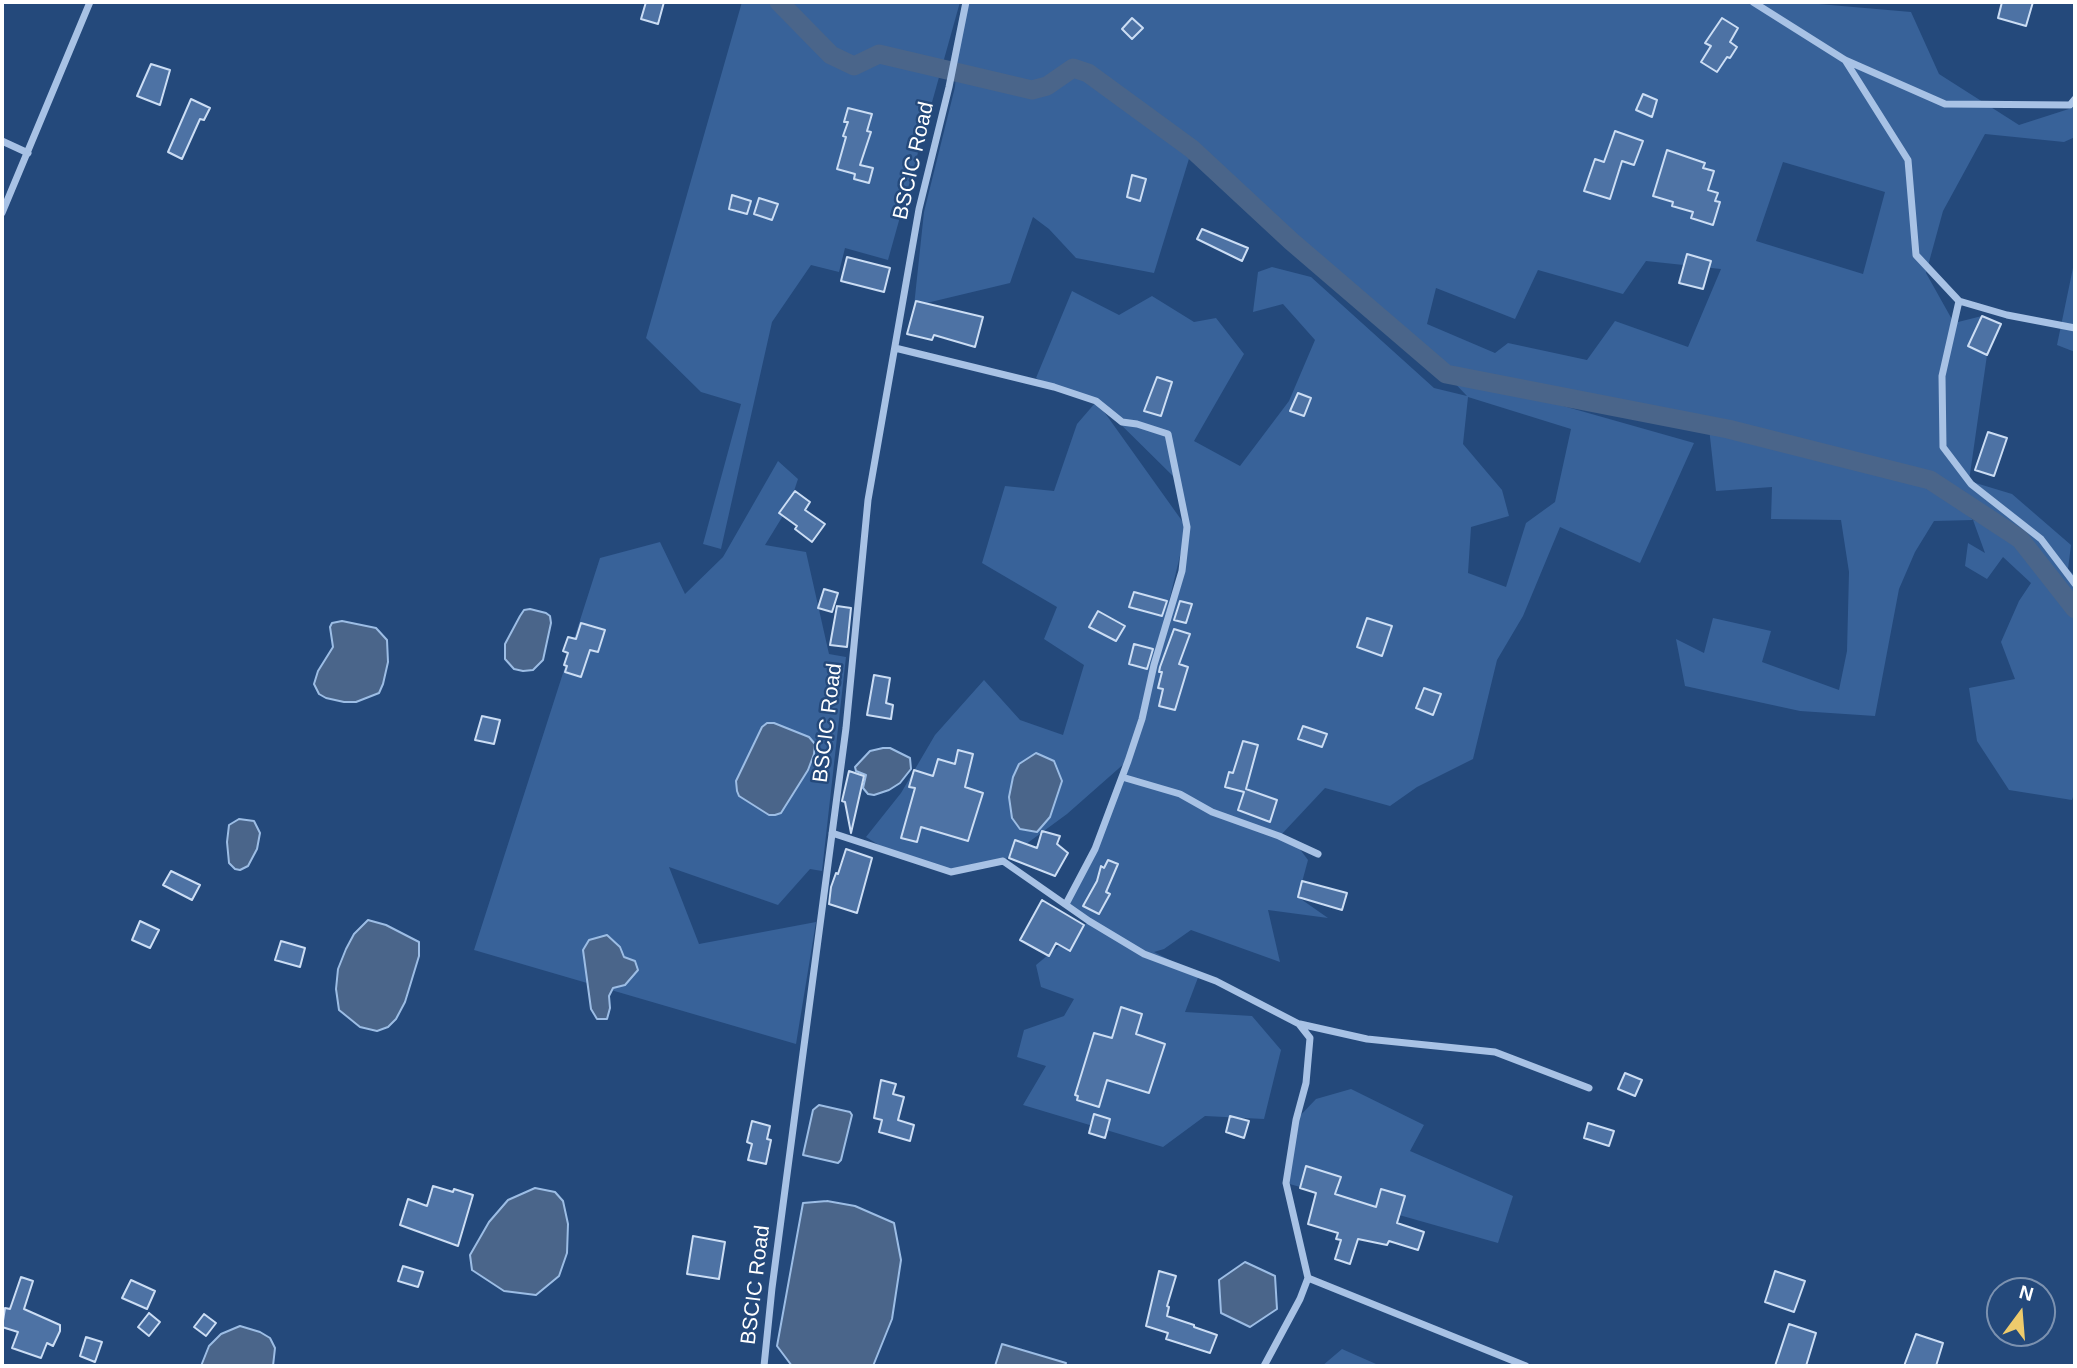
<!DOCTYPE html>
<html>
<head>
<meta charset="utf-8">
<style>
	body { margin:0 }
	#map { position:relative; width:2077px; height:1368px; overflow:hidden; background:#24497b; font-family:Helvetica,sans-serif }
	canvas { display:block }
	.frame { position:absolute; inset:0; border:4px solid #fff; pointer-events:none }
	.north { position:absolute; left:1986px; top:1277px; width:70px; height:70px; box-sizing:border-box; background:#24497b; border:2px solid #7c92b0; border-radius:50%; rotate:16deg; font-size:19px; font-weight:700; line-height:28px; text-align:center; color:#fff }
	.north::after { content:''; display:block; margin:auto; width:24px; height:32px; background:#eecb6c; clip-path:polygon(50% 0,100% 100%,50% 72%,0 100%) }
</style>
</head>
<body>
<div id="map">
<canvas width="2077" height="1368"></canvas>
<div class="frame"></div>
<div class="north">N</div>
</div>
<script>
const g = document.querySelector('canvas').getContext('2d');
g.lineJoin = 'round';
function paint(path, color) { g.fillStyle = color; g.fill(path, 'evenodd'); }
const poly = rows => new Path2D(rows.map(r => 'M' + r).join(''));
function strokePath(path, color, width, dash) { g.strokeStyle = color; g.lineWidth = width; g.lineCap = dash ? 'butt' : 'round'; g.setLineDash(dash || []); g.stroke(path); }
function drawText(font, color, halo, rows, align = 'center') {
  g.font = font + ' Helvetica,sans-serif'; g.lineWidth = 5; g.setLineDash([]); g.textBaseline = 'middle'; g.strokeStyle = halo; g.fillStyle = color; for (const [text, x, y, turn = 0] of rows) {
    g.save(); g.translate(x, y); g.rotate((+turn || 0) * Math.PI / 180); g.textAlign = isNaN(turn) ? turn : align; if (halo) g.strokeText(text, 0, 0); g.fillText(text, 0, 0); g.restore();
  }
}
const green = poly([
	[742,2,960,2,888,260,845,248,839,272,811,265,772,322,721,549,703,544,741,404,701,392,646,338],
	[966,2,1796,2,1911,12,1939,74,2019,125,2075,107,2075,137,2064,142,1985,134,1943,211,1926,273,1954,323,1982,316,1968,346,1987,355,1969,481,2012,494,2071,545,2068,569,2075,576,2075,791,2072,800,2009,790,1977,741,1969,688,2015,679,2001,642,2019,601,2031,583,2003,557,1987,579,1965,566,1968,543,1985,553,1973,520,1934,521,1915,552,1899,589,1875,716,1800,711,1685,686,1676,639,1704,653,1713,618,1771,631,1762,662,1839,690,1847,651,1849,572,1841,520,1771,519,1772,487,1716,491,1709,428,1461,377,1694,443,1640,563,1560,527,1523,616,1497,660,1473,759,1417,787,1390,806,1325,788,1280,836,1296,844,1308,860,1298,897,1328,918,1268,910,1280,962,1191,930,1164,949,1154,952,1199,975,1185,1012,1252,1016,1281,1050,1264,1119,1205,1116,1163,1147,1023,1105,1046,1066,1017,1057,1024,1030,1064,1016,1074,999,1041,987,1036,965,1089,921,1066,904,1090,857,1126,762,1067,814,1003,861,951,872,901,859,866,837,901,793,935,735,984,680,1020,720,1063,735,1084,665,1044,639,1057,607,982,563,1005,486,1054,491,1077,424,1096,402,1054,387,1036,378,1072,291,1119,315,1152,296,1194,322,1216,318,1244,354,1194,441,1240,466,1289,401,1315,340,1283,304,1253,312,1258,272,1272,267,1311,277,1434,388,1467,396,1446,374,1291,241,1192,149,1154,273,1076,258,1049,229,1033,217,1010,283,914,306,924,212,955,87,958,47],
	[1783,162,1885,192,1863,274,1756,241],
	[1646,261,1721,269,1688,347,1615,321,1587,360,1508,343,1495,353,1427,324,1436,288,1515,319,1538,270,1623,294],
	[1468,397,1571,429,1555,502,1526,523,1506,587,1468,573,1471,527,1509,516,1502,490,1463,444],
	[1101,405,1178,481,1185,525,1100,406],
	[1935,484,1935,483,2016,536,1973,520],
	[1185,535,1182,571,1158,647],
	[2074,263,2075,263,2075,352,2057,345],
	[778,461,798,479,789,506,765,545,806,552,829,654,846,657,822,871,810,869,778,905,669,867,699,944,816,922,796,1044,474,950,600,558,660,542,685,594,723,557],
	[1351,1089,1424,1125,1410,1151,1513,1196,1498,1243,1286,1183,1296,1120,1316,1099],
	[1342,1349,1376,1364,1377,1366,1322,1366]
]);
const water = poly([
	[530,609,546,613,550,616,551,623,543,660,533,670,523,671,514,669,505,659,505,644,520,616,524,610,530,609],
	[342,621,376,628,387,640,388,662,383,684,379,693,356,702,344,702,326,698,319,694,314,684,318,671,333,647,330,627,332,623,342,621],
	[767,723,774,723,809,737,815,744,814,754,808,770,781,813,775,815,769,815,739,796,737,791,736,781,762,727,767,723],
	[883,748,890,748,910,758,911,769,900,783,889,790,874,795,868,794,863,788,866,775,856,771,855,767,870,751,883,748],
	[1036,753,1054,761,1062,781,1050,817,1037,832,1020,829,1012,818,1009,797,1013,777,1019,764,1036,753],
	[239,819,254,821,260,833,257,849,248,866,240,870,235,869,229,863,227,842,229,825,239,819],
	[368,920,386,925,419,942,419,956,405,1002,396,1019,388,1027,377,1031,360,1027,339,1010,336,989,338,969,346,949,354,934,368,920],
	[607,935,620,947,624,957,635,961,638,970,625,985,613,988,609,996,610,1008,607,1019,597,1019,591,1009,583,950,589,940,607,935],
	[819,1105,850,1112,852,1115,841,1160,838,1163,803,1155,813,1110,819,1105],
	[535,1188,555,1192,563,1201,568,1224,567,1253,559,1276,536,1295,504,1291,472,1270,470,1255,489,1222,508,1200,535,1188],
	[827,1201,855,1206,894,1223,901,1260,892,1319,873,1366,792,1366,777,1346,803,1203,827,1201],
	[1245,1262,1275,1276,1277,1309,1250,1327,1221,1313,1219,1280,1245,1262],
	[240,1326,260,1332,270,1338,275,1348,273,1366,201,1366,209,1346,221,1334,240,1326],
	[1002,1344,1066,1363,1065,1366,995,1366,1002,1344]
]);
const canal = poly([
	[779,2,831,55,854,66,879,54,1032,90,1047,86,1073,68,1088,73,1192,149,1291,241,1446,374,1728,429,1930,480,2020,539,2075,609]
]);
const building = poly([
	[646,2,664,2,658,24,641,19,646,2],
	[2002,2,2033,2,2026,26,1998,18,2002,2],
	[1132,18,1143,28,1132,39,1122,29,1132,18],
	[1722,18,1738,28,1730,42,1737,47,1730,58,1727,57,1717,72,1701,62,1711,46,1705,43,1722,18],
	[151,64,170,70,160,105,137,96,151,64],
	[1643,94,1657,100,1652,117,1636,110,1643,94],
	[191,99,210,108,204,120,200,119,182,159,168,152,191,99],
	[848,108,872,114,867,131,871,132,860,165,873,168,869,183,854,179,855,174,837,169,846,137,843,136,848,122,844,122,848,108],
	[1615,131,1643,141,1634,165,1622,161,1610,199,1584,191,1595,159,1604,162,1615,131],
	[1667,150,1705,163,1703,168,1714,171,1708,190,1718,193,1715,201,1720,202,1713,225,1691,218,1693,212,1672,206,1673,202,1653,196,1667,150],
	[1132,175,1146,179,1140,201,1127,197,1132,175],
	[732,195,751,201,747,214,729,209,732,195],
	[759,198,778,204,772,220,754,214,759,198],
	[1202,229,1248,248,1242,261,1197,239,1202,229],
	[1687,254,1711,261,1703,289,1679,283,1687,254],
	[847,257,890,268,884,292,841,281,847,257],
	[916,301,983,317,975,347,934,335,932,340,907,334,916,301],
	[1982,316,2001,324,1987,355,1968,346,1982,316],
	[1157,377,1172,382,1161,416,1144,411,1157,377],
	[1298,393,1311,398,1304,416,1290,411,1298,393],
	[1988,432,2007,438,1994,476,1975,470,1988,432],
	[795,491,810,502,805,510,825,524,812,542,795,529,797,526,779,513,795,491],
	[824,589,838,593,832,612,818,608,824,589],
	[1134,592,1167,601,1162,616,1129,607,1134,592],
	[1180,601,1192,604,1186,623,1174,620,1180,601],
	[837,606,851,608,847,647,830,645,837,606],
	[1098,611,1125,626,1116,641,1089,627,1098,611],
	[1367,618,1392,626,1382,656,1357,647,1367,618],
	[581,623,605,630,598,652,590,650,581,677,565,672,567,666,564,665,568,653,563,651,568,637,576,639,581,623],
	[1174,629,1190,634,1179,664,1188,667,1175,710,1159,706,1163,689,1158,688,1162,672,1159,672,1160,667,1174,629],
	[1134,644,1153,649,1147,669,1129,664,1134,644],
	[874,675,890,678,886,703,893,705,891,719,867,715,874,675],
	[1424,688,1441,694,1433,715,1416,708,1424,688],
	[482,716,500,720,494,744,475,740,482,716],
	[1303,726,1327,734,1322,747,1298,739,1303,726],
	[1243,741,1258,745,1246,789,1277,800,1270,822,1238,810,1244,792,1225,787,1229,772,1233,773,1243,741],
	[958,750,973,754,965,787,983,793,968,841,921,827,917,842,901,838,915,788,909,787,914,770,933,776,938,759,955,764,958,750],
	[849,771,864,776,851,833,845,802,842,801,849,771],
	[1042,831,1060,836,1057,844,1068,853,1055,876,1009,858,1015,840,1037,848,1042,831],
	[846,849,872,858,857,913,829,904,831,887,836,873,838,874,846,849],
	[1108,860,1118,864,1106,892,1110,894,1099,914,1083,906,1097,881,1101,866,1104,868,1108,860],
	[171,871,200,885,192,900,163,885,171,871],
	[1302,881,1347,893,1342,910,1298,897,1302,881],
	[1042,900,1084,925,1070,951,1056,943,1049,956,1020,940,1042,900],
	[140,921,159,930,150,948,132,940,140,921],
	[281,941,305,948,300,967,275,960,281,941],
	[1121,1007,1142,1014,1136,1034,1165,1044,1149,1093,1107,1080,1099,1107,1077,1100,1078,1096,1075,1095,1094,1033,1112,1038,1121,1007],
	[1625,1073,1642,1080,1635,1096,1618,1089,1625,1073],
	[881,1080,896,1084,893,1094,904,1097,898,1120,914,1125,910,1141,879,1132,882,1120,874,1118,881,1080],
	[1094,1114,1110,1119,1105,1138,1089,1133,1094,1114],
	[1230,1116,1249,1121,1244,1138,1226,1132,1230,1116],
	[752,1121,770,1126,767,1139,771,1140,766,1164,748,1160,752,1144,747,1142,752,1121],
	[1588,1123,1614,1131,1609,1146,1584,1138,1588,1123],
	[1306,1166,1341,1177,1335,1194,1376,1207,1381,1189,1405,1196,1397,1223,1424,1232,1418,1250,1389,1241,1387,1245,1358,1239,1350,1264,1335,1259,1341,1240,1336,1239,1338,1233,1308,1224,1316,1193,1300,1188,1306,1166],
	[433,1186,453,1192,454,1189,473,1195,458,1246,400,1225,408,1199,427,1206,433,1186],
	[693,1236,725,1242,719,1279,687,1274,693,1236],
	[403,1266,423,1272,418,1287,398,1281,403,1266],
	[1159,1271,1176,1276,1167,1306,1169,1307,1167,1316,1194,1325,1194,1327,1217,1335,1210,1353,1166,1339,1168,1333,1146,1326,1159,1271],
	[1775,1271,1805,1281,1794,1312,1765,1302,1775,1271],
	[21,1277,33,1281,24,1309,60,1325,60,1331,53,1346,47,1343,41,1358,12,1348,18,1332,2,1327,5,1308,10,1309,21,1277],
	[131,1280,155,1291,147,1309,122,1298,131,1280],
	[149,1313,160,1322,149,1336,138,1327,149,1313],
	[204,1314,216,1323,206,1336,194,1327,204,1314],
	[1789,1324,1816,1333,1806,1366,1775,1366,1789,1324],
	[1916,1334,1943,1343,1936,1366,1904,1366,1916,1334],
	[86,1337,102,1342,95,1362,80,1356,86,1337]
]);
const street = poly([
	[1753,2,1845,60,1945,104,2070,105,2075,99],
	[1845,60,1908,160,1916,255,1959,301,2007,315,2075,328],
	[2,141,28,153],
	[2,213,90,2],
	[1959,301,1942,376,1943,447,1971,484,2041,539,2075,584],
	[895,348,1054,387,1096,401,1122,422,1137,424,1168,434,1187,527,1182,571,1154,665,1142,719,1128,761,1095,849,1066,904],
	[1122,777,1180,794,1212,812,1279,836,1318,854],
	[832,833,951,872,1003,861,1089,921,1144,954,1216,981,1299,1024,1310,1038,1306,1083,1296,1120,1286,1183,1308,1278,1526,1366],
	[1300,1024,1367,1039,1495,1052,1589,1088],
	[764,1366,772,1288,846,728,868,500,919,209,949,87,966,2],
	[1264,1366,1300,1299,1308,1278]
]);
const streetNames = [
	["BSCIC Road",914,161,-77],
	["BSCIC Road",828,723,-83],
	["BSCIC Road",756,1285,-83]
];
paint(green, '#386299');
paint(water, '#4a658a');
strokePath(water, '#9cbde5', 2);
strokePath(canal, '#4a658a', 19);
paint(building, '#4d72a4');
strokePath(building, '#cbddf4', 2);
strokePath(street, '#a8c2e5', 7);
drawText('21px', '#fff', '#24497b', streetNames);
</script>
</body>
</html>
